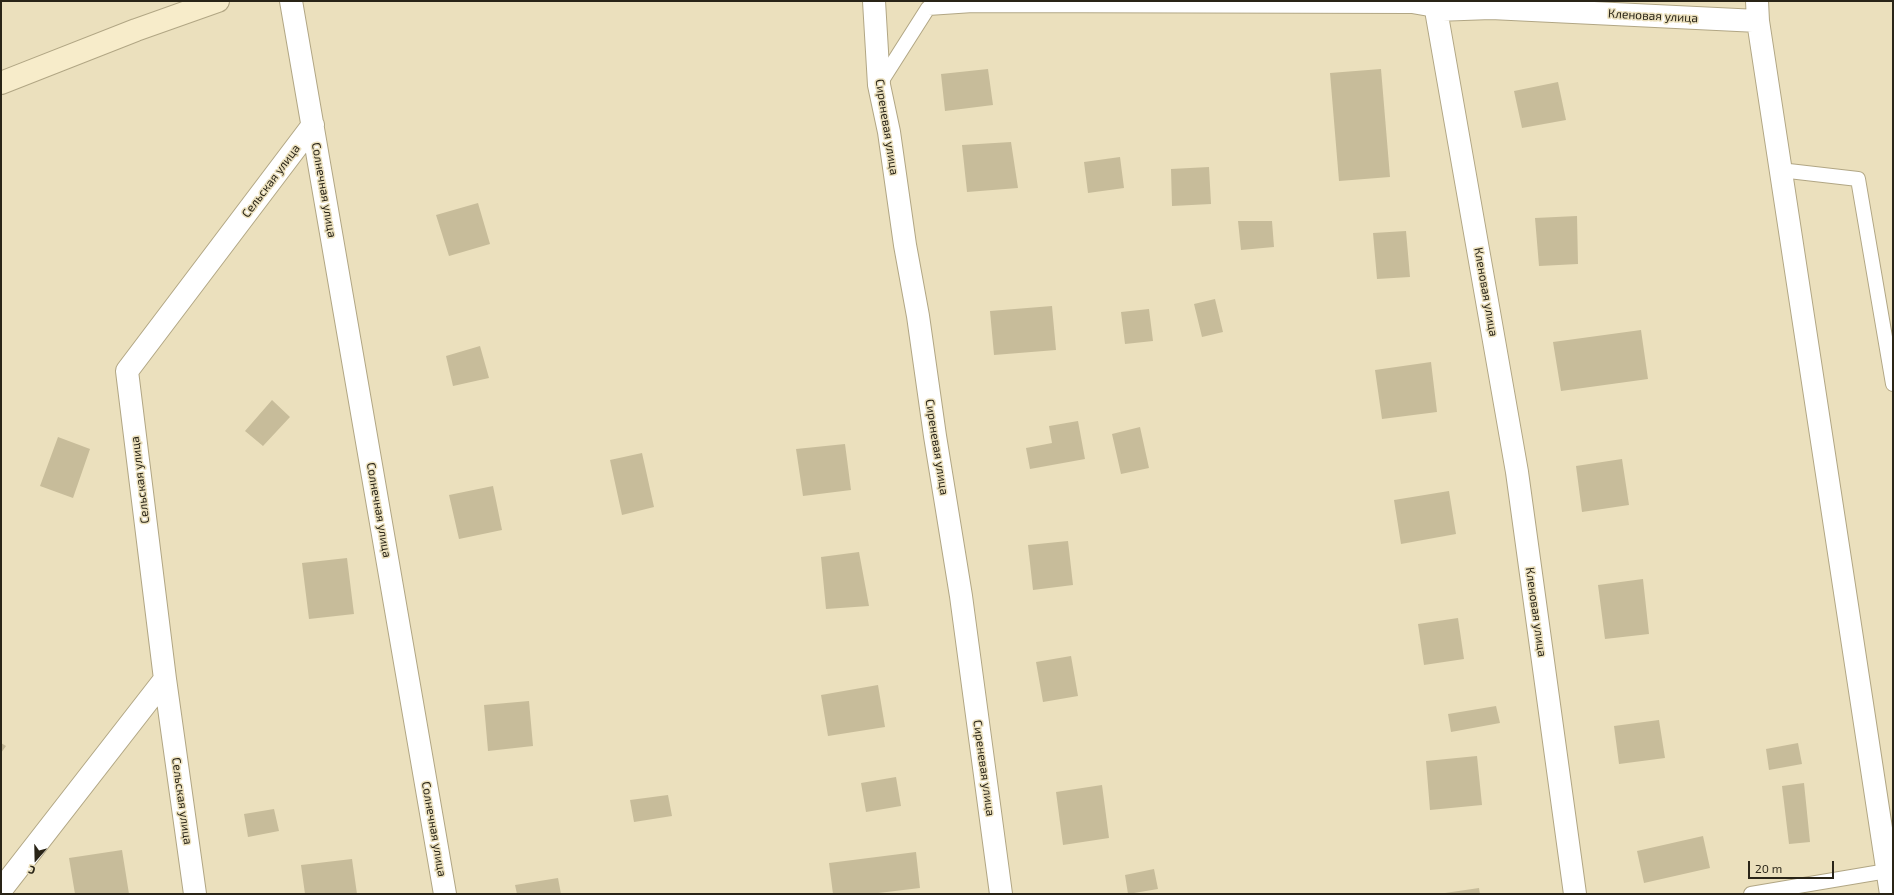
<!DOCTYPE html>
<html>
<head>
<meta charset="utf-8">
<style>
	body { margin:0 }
	#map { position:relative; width:1894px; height:895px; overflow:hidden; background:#ebe0bd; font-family:"Exo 2",sans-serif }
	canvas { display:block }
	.frame { position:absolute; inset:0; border:2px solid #292417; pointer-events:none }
	.north { position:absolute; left:16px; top:839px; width:40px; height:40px; -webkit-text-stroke:3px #ebe0bd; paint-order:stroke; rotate:200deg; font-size:11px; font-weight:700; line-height:16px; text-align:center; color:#292417 }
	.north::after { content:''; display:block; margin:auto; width:14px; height:18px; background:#292417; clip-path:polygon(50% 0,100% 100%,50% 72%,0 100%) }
	.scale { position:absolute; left:1748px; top:861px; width:86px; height:18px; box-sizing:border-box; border:2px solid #292417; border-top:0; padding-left:5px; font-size:12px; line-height:14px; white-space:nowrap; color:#292417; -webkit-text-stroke:3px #ebe0bd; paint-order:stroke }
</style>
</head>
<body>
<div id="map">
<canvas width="1894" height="895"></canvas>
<div class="frame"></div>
<div class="north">С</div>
<div class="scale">20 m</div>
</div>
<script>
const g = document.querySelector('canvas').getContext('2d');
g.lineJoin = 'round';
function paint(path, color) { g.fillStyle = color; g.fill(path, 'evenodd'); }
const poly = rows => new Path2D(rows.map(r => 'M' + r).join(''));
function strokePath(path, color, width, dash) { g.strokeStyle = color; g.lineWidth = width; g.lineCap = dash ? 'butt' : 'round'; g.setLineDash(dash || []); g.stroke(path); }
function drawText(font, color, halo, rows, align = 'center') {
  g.font = font + ' "Exo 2",sans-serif'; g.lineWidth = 3; g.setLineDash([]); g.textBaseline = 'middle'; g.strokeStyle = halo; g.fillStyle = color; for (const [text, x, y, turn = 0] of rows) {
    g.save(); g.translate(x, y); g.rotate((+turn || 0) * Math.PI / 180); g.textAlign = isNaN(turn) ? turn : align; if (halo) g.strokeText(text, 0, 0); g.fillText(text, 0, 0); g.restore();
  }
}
const building = poly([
	[988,69,993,105,945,111,941,74],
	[1381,69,1390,177,1339,181,1330,73],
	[1558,82,1566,120,1522,128,1514,91],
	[1011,142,1018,188,967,192,962,145],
	[1120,157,1124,188,1088,193,1084,162],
	[1209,167,1211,204,1172,206,1171,169],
	[478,203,490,244,449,256,436,215],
	[1577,216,1578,264,1539,266,1535,218],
	[1238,221,1272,221,1274,247,1241,250],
	[1406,231,1410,277,1377,279,1373,233],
	[1215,299,1223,332,1202,337,1194,304],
	[1052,306,1056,350,994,355,990,311],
	[1149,309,1153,341,1125,344,1121,312],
	[1641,330,1648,379,1561,391,1553,342],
	[480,346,489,378,453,386,446,356],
	[1431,362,1437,412,1382,419,1375,370],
	[272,400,290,417,263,446,245,431],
	[1078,421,1085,459,1030,469,1026,448,1052,443,1049,426],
	[1140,427,1149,468,1121,474,1112,434],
	[58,437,90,449,73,498,40,486],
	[845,444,851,490,803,496,796,449],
	[642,453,654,507,622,515,610,460],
	[1622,459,1629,505,1582,512,1576,466],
	[493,486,502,530,459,539,449,495],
	[1449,491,1456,534,1401,544,1394,500],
	[1068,541,1073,585,1033,590,1028,545],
	[859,552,869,606,826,609,821,557],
	[347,558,354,614,309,619,302,563],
	[1643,579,1649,634,1605,639,1598,585],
	[1458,618,1464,659,1424,665,1418,624],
	[1071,656,1078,696,1043,702,1036,662],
	[878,685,885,727,828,736,821,695],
	[529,701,533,746,488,751,484,705],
	[1496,706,1500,723,1451,732,1448,714],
	[1659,720,1665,758,1619,764,1614,726],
	[1,743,6,746,1,753],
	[1798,743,1802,764,1769,770,1766,749],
	[1477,756,1482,805,1430,810,1426,761],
	[896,777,901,806,866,812,861,783],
	[1804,783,1810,842,1789,844,1782,786],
	[1102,785,1109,838,1063,845,1056,792],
	[668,795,672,816,634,822,630,800],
	[274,809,279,831,248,837,244,814],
	[1703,836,1710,868,1644,883,1637,851],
	[122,850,129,894,75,894,69,858],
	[916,852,920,888,870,894,833,894,829,863],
	[352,859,357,894,305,894,301,865],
	[1154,869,1158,889,1128,894,1125,875],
	[558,878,561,894,517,894,515,885],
	[1479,888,1480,894,1446,894,1445,893]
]);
const lane = poly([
	[879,85,928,8,973,5,1413,6,1436,10],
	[1780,170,1858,179,1893,384],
	[1751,894,1887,871]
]);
const street = poly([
	[291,1,445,894],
	[874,1,879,85,889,132,905,245,918,316,935,436,961,596,1001,894],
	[1757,1,1758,21,1891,894],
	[1,890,165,679],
	[195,894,165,679,127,371,313,125],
	[1575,894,1517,472,1436,10,1491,8,1758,21]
]);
const secondary = poly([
	[1,83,136,30,218,1]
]);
const streetNames = [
	["Кленовая улица",1653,16,3],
	["Сиреневая улица",887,127,81],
	["Сельская улица",271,181,-53],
	["Солнечная улица",324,190,80],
	["Кленовая улица",1486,292,80],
	["Сиреневая улица",937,447,81],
	["Сельская улица",140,480,-97],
	["Солнечная улица",379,510,80],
	["Кленовая улица",1536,612,82],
	["Сиреневая улица",984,768,82],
	["Сельская улица",182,801,82],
	["Солнечная улица",434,829,80]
];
paint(building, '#c7bc9a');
strokePath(lane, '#b1a684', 16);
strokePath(street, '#b1a684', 24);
strokePath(secondary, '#b1a684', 24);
strokePath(lane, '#fff', 14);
strokePath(street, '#fff', 22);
strokePath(secondary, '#f7ecca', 22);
drawText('12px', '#292417', '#ebe0bd', streetNames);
</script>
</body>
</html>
